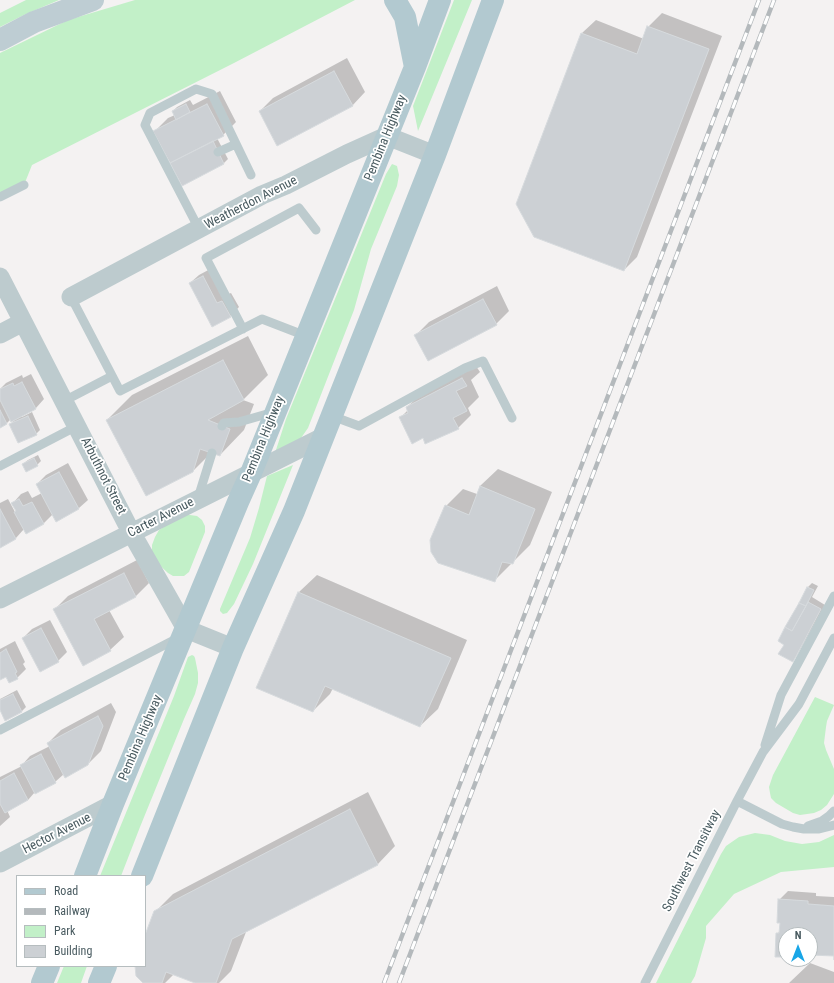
<!DOCTYPE html>
<html>
<head>
<meta charset="utf-8">
<style>
	body { margin:0 }
	#map { position:relative; width:834px; height:983px; overflow:hidden; background:#f4f2f2; font-family:"Roboto Condensed",sans-serif }
	canvas { display:block }
	.legend { position:absolute; left:16px; top:875px; width:130px; height:92px; box-sizing:border-box; background:#fff; border:1px solid #b6bdbf; margin:0; padding:5px 7px; list-style:none; font-size:12px; color:#495b60 }
	.legend li { display:flex; align-items:center; gap:8px; height:20px }
	.legend b { width:20px; border:1px solid #b6bdbf }
	.north { position:absolute; left:778px; top:927px; width:40px; height:40px; box-sizing:border-box; background:#fff; border:1px solid #b6bdbf; border-radius:50%; rotate:0deg; font-size:11px; font-weight:700; line-height:16px; text-align:center; color:#495b60 }
	.north::after { content:''; display:block; margin:auto; width:14px; height:18px; background:#19a6e7; clip-path:polygon(50% 0,100% 100%,50% 72%,0 100%) }
</style>
</head>
<body>
<div id="map">
<canvas width="834" height="983"></canvas>
<ul class="legend">
<li><b style="height:5px;background:#b2c9d0"></b>Road</li>
<li><b style="height:5px;background:#b4b9bc"></b>Railway</li>
<li><b style="height:11px;background:#c2f0c8"></b>Park</li>
<li><b style="height:11px;background:#ccd0d4"></b>Building</li>
</ul>
<div class="north">N</div>
</div>
<script>
const g = document.querySelector('canvas').getContext('2d');
g.lineJoin = 'round';
function paint(path, color) { g.fillStyle = color; g.fill(path, 'evenodd'); }
const poly = rows => new Path2D(rows.map(r => 'M' + r).join(''));
function strokePath(path, color, width, dash) { g.strokeStyle = color; g.lineWidth = width; g.lineCap = dash ? 'butt' : 'round'; g.setLineDash(dash || []); g.stroke(path); }
function drawText(font, color, halo, rows, align = 'center') {
  g.font = font + ' "Roboto Condensed",sans-serif'; g.lineWidth = 3.5; g.setLineDash([]); g.textBaseline = 'middle'; g.strokeStyle = halo; g.fillStyle = color; for (const [text, x, y, turn = 0] of rows) {
    g.save(); g.translate(x, y); g.rotate((+turn || 0) * Math.PI / 180); g.textAlign = isNaN(turn) ? turn : align; if (halo) g.strokeText(text, 0, 0); g.fillText(text, 0, 0); g.restore();
  }
}
const green = poly([
	[26,0,59,0,24,15,0,27,0,13],
	[135,0,355,0,234,63,32,165,24,185,0,197,0,53,68,20],
	[454,0,472,0,418,131,413,106],
	[392,164,397,166,399,175,397,186,371,249,354,310,308,428,301,438,275,453,286,419,386,174],
	[293,465,253,564,234,604,227,613,223,614,220,611,220,609,250,538,259,508,267,476],
	[185,515,190,515,197,516,202,520,205,526,205,532,189,572,184,576,173,576,168,573,155,561,152,553,152,545,155,537,159,530,179,517],
	[192,655,194,656,195,658,198,673,198,683,195,694,184,719,140,827,121,876,100,876,174,696,188,657],
	[815,697,834,705,827,721,826,727,824,743,826,750,834,769,834,794,827,805,821,810,814,813,800,815,793,813,776,803,771,798,770,793,769,787,773,775],
	[755,833,770,835,785,841,802,844,819,842,834,835,834,867,781,872,734,894,706,926,706,938,695,976,691,983,656,983,721,854,726,846,739,837],
	[64,966,87,966,81,983,57,983]
]);
const shadow = poly([
	[662,13,722,36,637,257,624,270,582,33,596,20,644,39,648,27],
	[347,58,365,92,352,106,260,111,273,98],
	[220,91,236,122,223,135,217,138,228,159,224,163,182,185,155,131,168,118,175,115,173,111,177,107,190,100,193,105],
	[212,268,226,295,231,293,239,307,230,316,190,283,199,275],
	[497,286,509,311,496,324,416,335,429,322],
	[248,336,268,375,243,400,254,404,244,430,220,455,212,452,193,471,107,420,132,395],
	[476,366,480,372,471,380,479,397,468,408,471,415,458,428,423,437,401,417,408,410,407,407,421,394],
	[31,374,44,399,36,408,21,416,22,417,32,412,40,430,36,434,10,425,16,418,11,419,7,423,0,426,0,389,6,383,22,375,23,378],
	[38,455,41,461,37,465,23,464,28,460],
	[68,463,88,500,79,508,57,520,53,514,44,523,26,533,24,529,16,538,0,546,0,503,8,499,15,512,17,510,13,503,21,494,28,491,32,498,42,493,37,484,46,475],
	[498,469,552,492,530,545,494,581,446,506,463,489,477,494,480,486],
	[137,560,149,583,136,596,109,610,124,637,110,650,55,609,68,596],
	[317,575,467,640,438,709,420,726,333,688,330,694,313,711,258,687,299,592],
	[812,583,818,586,812,597,825,605,796,657,792,661,785,644,779,641,808,587],
	[50,620,67,652,58,661,23,638,32,629],
	[15,641,25,662,23,664,26,669,17,678,7,676,0,679,0,649],
	[17,690,26,707,21,712,0,708,0,699,2,698],
	[111,703,116,712,101,751,87,765,64,774,55,782,35,792,28,800,7,810,10,817,0,826,0,777,22,766,22,765,30,756,50,746,48,743,61,730],
	[368,792,395,846,378,864,246,932,231,971,219,983,198,983,174,974,165,983,144,983,136,966,145,966,145,938,155,912,173,894],
	[788,891,816,893,816,896,834,897,834,955,810,954,810,935,786,935,786,956,777,934,780,931,781,922,779,900],
	[810,963,834,972,834,983,789,983]
]);
const building = poly([
	[647,26,709,49,624,271,534,237,516,204,581,33,637,54,647,26],
	[334,71,353,106,277,146,259,111,334,71],
	[186,104,190,112,176,120,172,111,186,104],
	[207,104,224,136,170,163,153,131,207,104],
	[213,141,224,164,182,186,170,163,213,141],
	[203,276,217,303,222,301,231,317,212,327,189,283,203,276],
	[483,299,497,325,428,361,414,335,483,299],
	[223,360,244,400,208,420,230,429,220,456,200,449,193,472,146,496,106,420,223,360],
	[462,378,467,386,456,391,467,411,453,418,459,429,425,444,423,438,412,444,399,417,408,413,406,407,462,378],
	[22,382,36,409,11,422,0,400,0,389,13,383,14,386,22,382],
	[0,410,7,424,0,428,0,410],
	[28,416,37,435,18,443,9,424,28,416],
	[34,458,38,466,26,472,22,464,34,458],
	[59,472,79,509,56,522,36,484,59,472],
	[480,486,535,509,513,564,502,562,495,582,438,563,431,552,430,540,445,505,469,515,480,486],
	[19,499,23,506,32,502,44,524,26,534,14,512,16,511,11,503,19,499],
	[0,509,16,539,0,548,0,509],
	[124,573,136,597,94,619,111,651,83,666,53,609,124,573],
	[807,587,814,590,806,606,799,603,807,587],
	[298,592,451,658,420,727,325,686,313,712,256,688,298,592],
	[808,602,821,609,793,662,778,654,784,645,778,641,785,627,792,631,808,602],
	[799,603,806,606,792,631,785,627,799,603],
	[41,628,59,662,40,672,22,638,41,628],
	[6,649,17,672,15,673,18,679,9,683,6,677,0,680,0,653,6,649],
	[13,694,22,712,5,721,0,710,0,700,13,694],
	[98,716,103,726,88,765,65,778,47,743,98,716],
	[41,754,56,783,35,794,20,765,41,754],
	[14,773,28,800,5,813,0,804,0,781,14,773],
	[350,809,378,865,232,939,216,983,195,983,166,972,162,983,143,983,136,976,135,966,145,966,145,935,154,911,350,809],
	[778,899,808,901,808,904,834,906,834,960,834,956,810,955,810,935,786,935,786,957,775,957,776,933,779,933,780,923,777,923,778,899]
]);
const lane = poly([
	[218,152,236,144],
	[0,197,24,185],
	[199,229,145,125,150,113,196,89,212,94,251,175],
	[71,297,120,391,262,319,306,336],
	[243,329,206,258,299,208,316,230],
	[64,401,112,376],
	[332,416,359,426,465,368,483,361,512,418],
	[222,426,224,423,239,422,274,412],
	[0,466,77,426],
	[198,498,212,453],
	[0,730,178,638],
	[765,745,781,695,834,596],
	[737,801,782,824,793,827,804,829,819,829,834,825],
	[808,826,822,821,829,816,834,811],
	[645,983,737,801,763,752,799,704,834,638]
]);
const street = poly([
	[0,277,131,532,186,629,233,648],
	[71,297,262,195,286,185,347,154,387,136,435,155],
	[0,334,23,322],
	[0,599,323,437],
	[0,863,113,804]
]);
const secondary = poly([
	[0,40,34,22,93,0]
]);
const primary = poly([
	[395,0,405,17,415,67],
	[85,876,113,804,238,502,251,473,415,67,440,0],
	[142,876,233,648,294,511,435,155,493,0],
	[42,983,49,966],
	[99,983,106,966]
]);
const rail = poly([
	[384,983,759,0],
	[399,983,774,0]
]);
const streetNames = [
	["Pembina Highway",386,138,-68],
	["Weatherdon Avenue",251,203,-27],
	["Pembina Highway",264,439,-68],
	["Arbuthnot Street",103,476,63],
	["Carter Avenue",161,518,-27],
	["Pembina Highway",141,738,-67],
	["Hector Avenue",57,834,-27],
	["Southwest Transitway",692,861,-63]
];
paint(green, '#c2f0c8');
paint(shadow, '#0003');
paint(building, '#ccd0d4');
strokePath(building, '#d6dadd', 1);
strokePath(lane, '#bdcbce', 9);
strokePath(street, '#bdcbce', 19);
strokePath(secondary, '#becdd3', 22);
strokePath(primary, '#b2c9d0', 22);
strokePath(rail, '#b4b9bc', 4.5);
strokePath(rail, '#fff', 3, [9]);
drawText('13px', '#495b60', '#fff', streetNames);
</script>
</body>
</html>
